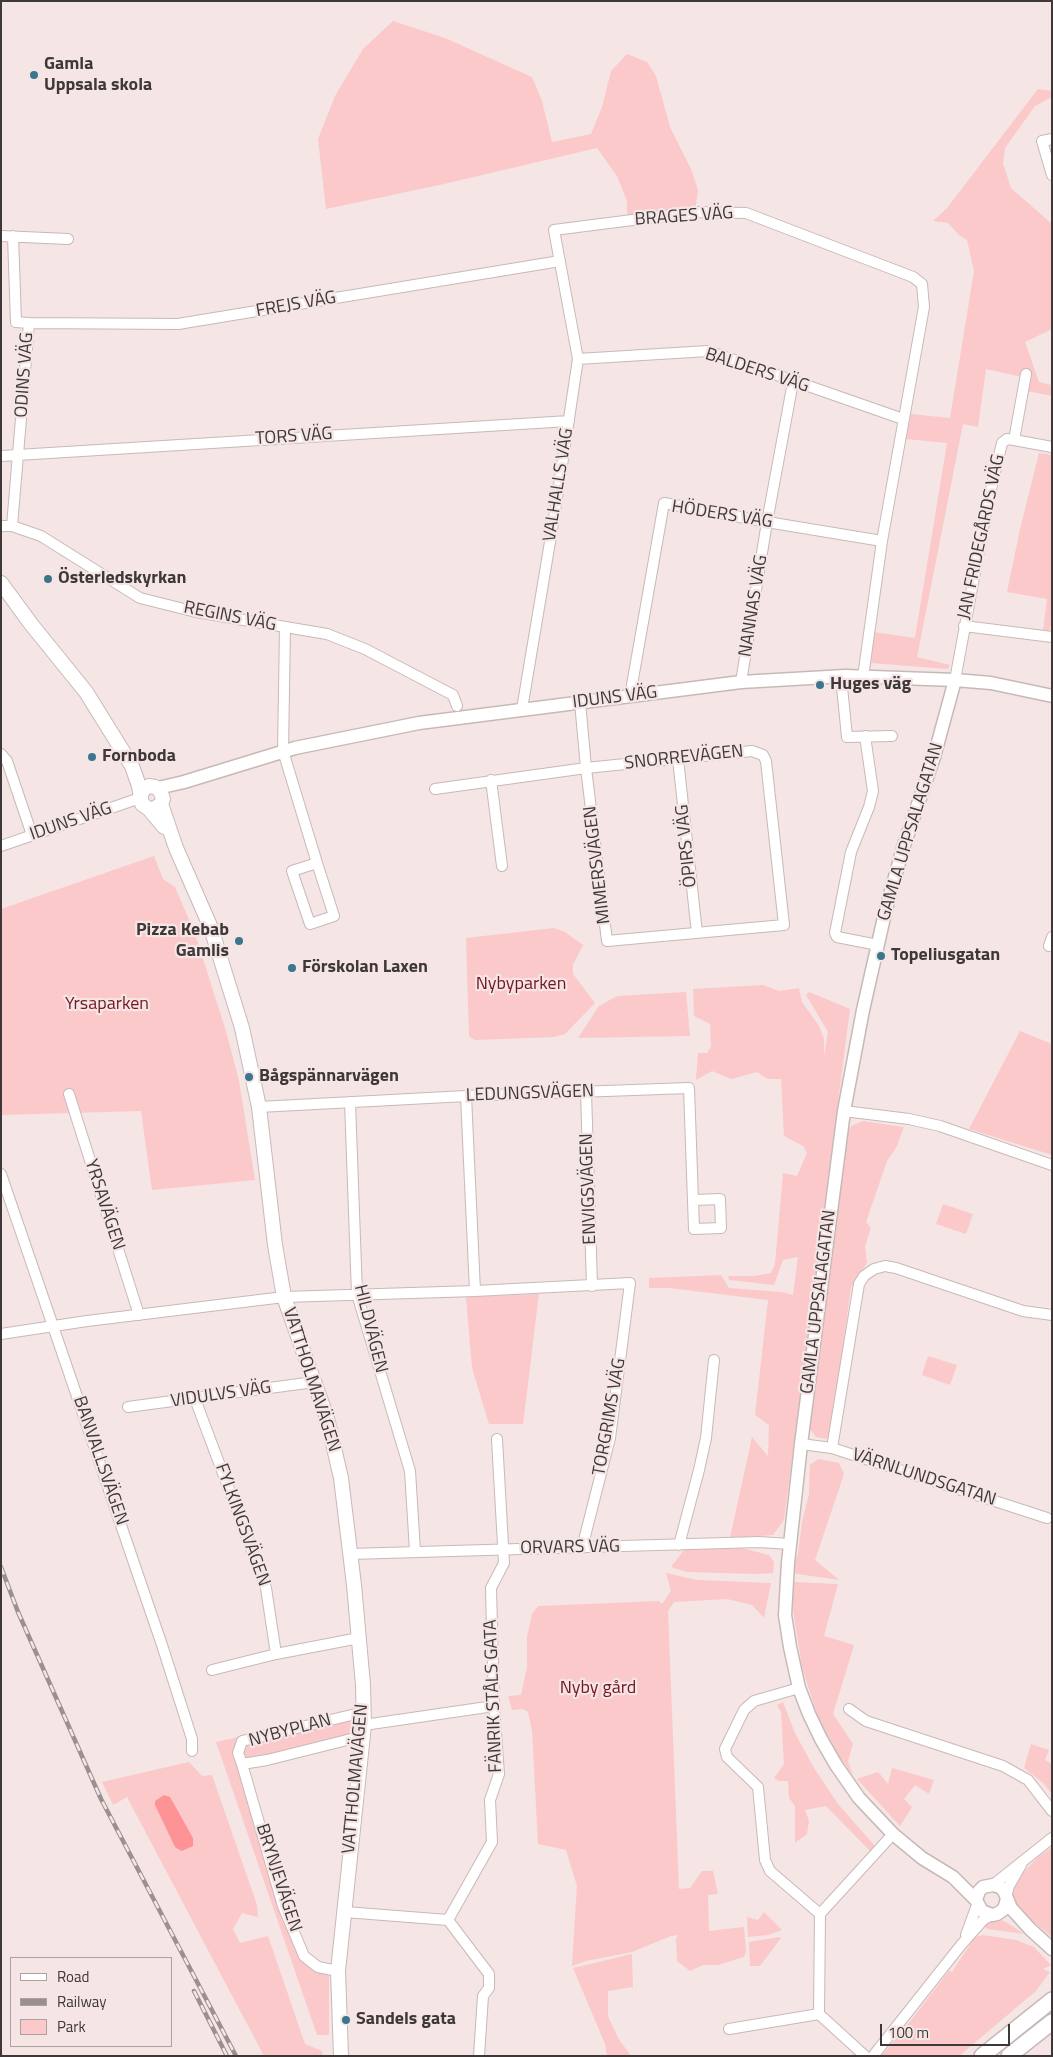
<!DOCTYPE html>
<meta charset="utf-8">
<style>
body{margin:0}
#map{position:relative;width:1053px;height:2057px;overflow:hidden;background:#f5e5e5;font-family:"Titillium Web",sans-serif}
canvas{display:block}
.frame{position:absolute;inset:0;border:2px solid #3e3838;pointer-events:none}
.legend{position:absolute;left:10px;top:1957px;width:162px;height:90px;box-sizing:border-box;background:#f5e5e5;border:1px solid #aca0a0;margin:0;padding:6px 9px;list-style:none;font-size:15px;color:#3e3838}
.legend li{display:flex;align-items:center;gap:10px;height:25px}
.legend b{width:25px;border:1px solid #aca0a0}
.scale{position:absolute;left:880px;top:2024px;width:130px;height:22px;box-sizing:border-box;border:2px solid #3e3838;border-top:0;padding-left:6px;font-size:15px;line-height:18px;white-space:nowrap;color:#3e3838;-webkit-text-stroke:4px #f5e5e5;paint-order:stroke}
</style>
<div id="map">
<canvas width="1053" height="2057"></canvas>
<div class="frame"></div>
<ul class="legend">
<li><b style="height:6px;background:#fff"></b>Road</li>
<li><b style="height:6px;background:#9b9090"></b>Railway</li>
<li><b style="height:14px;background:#fbc9c9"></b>Park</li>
</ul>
<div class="scale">100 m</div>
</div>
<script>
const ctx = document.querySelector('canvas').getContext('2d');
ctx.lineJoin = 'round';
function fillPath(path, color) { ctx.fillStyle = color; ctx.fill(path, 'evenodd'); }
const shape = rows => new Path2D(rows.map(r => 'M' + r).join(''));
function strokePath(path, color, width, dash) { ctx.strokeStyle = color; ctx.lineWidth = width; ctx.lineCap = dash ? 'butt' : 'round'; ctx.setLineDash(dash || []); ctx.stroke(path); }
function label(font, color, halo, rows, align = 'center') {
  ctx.font = font + ' "Titillium Web",sans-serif'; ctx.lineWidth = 4.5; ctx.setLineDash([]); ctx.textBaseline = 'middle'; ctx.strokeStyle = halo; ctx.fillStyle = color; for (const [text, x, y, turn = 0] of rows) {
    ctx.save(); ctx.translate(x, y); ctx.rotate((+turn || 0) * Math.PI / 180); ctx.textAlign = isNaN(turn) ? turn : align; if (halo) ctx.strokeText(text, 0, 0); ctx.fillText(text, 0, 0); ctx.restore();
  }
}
const green = shape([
 [393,21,445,38,532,77,542,101,552,142,591,134,602,107,611,71,627,54,647,62,656,76,670,127,691,169,698,190,695,212,627,221,627,201,617,176,597,148,444,184,326,209,318,139,335,96,363,49],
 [1038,89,1052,91,1052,97,1035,106,1005,148,1003,163,1011,188,1052,224,1052,329,1025,342,1039,382,1052,385,1052,396,1027,391,1031,372,1024,369,1022,377,986,369,978,427,963,424,917,657,950,665,948,669,871,663,874,632,915,638,947,443,906,439,911,414,950,418,974,271,967,240,959,235,948,223,933,221,947,208],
 [1039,453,1052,455,1052,609,1050,630,1043,631,1047,599,1007,592,1020,529],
 [154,856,163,879,175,887,195,934,226,1031,239,1081,255,1180,152,1190,141,1111,1,1115,1,909],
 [554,928,565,932,583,945,573,965,573,974,595,1003,565,1034,554,1037,475,1040,469,1036,466,938],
 [763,985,779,991,799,988,802,1002,819,1026,824,1039,824,1056,828,1032,806,995,809,992,850,1009,784,1520,773,1535,730,1538,752,1437,768,1456,769,1425,755,1415,768,1300,669,1288,649,1288,649,1278,721,1275,729,1288,782,1292,793,1295,798,1257,783,1260,774,1285,729,1280,728,1276,754,1276,771,1273,775,1264,783,1173,797,1176,807,1153,803,1146,784,1136,781,1079,768,1079,757,1072,731,1079,712,1071,696,1080,698,1053,707,1053,711,1046,710,1024,694,1016,693,989],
 [686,992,690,1036,578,1038,599,1006,617,996],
 [1020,1031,1052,1044,1052,1155,969,1129],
 [863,1121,904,1127,896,1148,887,1161,866,1222,871,1228,865,1246,867,1263,851,1287,831,1433,826,1439,816,1437,809,1428,809,1415,848,1132,851,1126],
 [943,1204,973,1214,966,1234,936,1224],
 [539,1294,523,1424,489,1424,472,1368,466,1297],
 [928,1356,957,1365,950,1385,922,1375],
 [818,1459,839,1463,844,1474,815,1560,839,1580,791,1573,798,1554,802,1522,809,1494,810,1465],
 [742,1548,769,1555,774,1562,773,1573,756,1574,687,1572,671,1567,684,1550],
 [666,1573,697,1580,771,1583,764,1618,752,1605,727,1599,674,1602,668,1611,679,1889,690,1888,702,1871,713,1871,718,1894,708,1895,709,1931,744,1927,746,1951,744,1957,718,1965,703,1965,690,1971,677,1961,676,1938,679,1935,671,1936,632,1952,586,1961,572,1966,577,1886,566,1850,538,1844,532,1731,528,1712,523,1709,512,1710,508,1696,521,1695,527,1667,527,1637,532,1614,538,1606,659,1601,662,1604,671,1591],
 [793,1582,838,1584,824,1636,854,1645,833,1714,853,1744,848,1761,853,1775,839,1756,819,1721,802,1667,792,1603],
 [783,1702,795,1733,814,1768,838,1804,875,1846,871,1852,826,1806,805,1810,809,1821,807,1834,795,1843,795,1806,789,1798,788,1781,779,1781,774,1778,784,1764,781,1712,777,1705],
 [364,1712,363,1736,242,1764,304,1956,329,1969,329,2035,317,2035,216,1742,239,1737,242,1741],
 [1031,1744,1049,1750,1045,1760,1052,1764,1052,1794,1043,1783,1024,1768],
 [189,1762,202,1776,212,1775,257,1905,258,1917,242,1913,233,1929,240,1943,268,1936,305,2044,322,2051,323,2056,264,2056,127,1797,113,1805,102,1782],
 [892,1768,934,1780,929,1794,915,1785,904,1799,912,1807,900,1826,857,1779,878,1772,888,1784],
 [1052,1847,1052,1937,1019,1910,1010,1895,1013,1885,1019,1877,1037,1858],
 [764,1912,782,1930,768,1935,748,1937,747,1917,758,1920],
 [998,1919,1006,1922,1024,1934,988,1929,983,1926,990,1920],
 [983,1935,1016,1940,1034,1947,1051,1965,1043,1969,1050,1972,1036,1991,959,2056,881,2056,905,2028,949,1971,952,1972,975,1937],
 [779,1937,781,1938,760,1966,750,1966,749,1942],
 [632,1954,633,1987,608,1991,608,2016,618,2038,631,2056,607,2056,605,2044,573,1968]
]);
const water = shape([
 [164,1795,170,1797,193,1838,193,1846,182,1851,176,1848,174,1845,155,1805,155,1801]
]);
const minor = shape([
 [1052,139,1042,141,1052,175],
 [1,236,68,239],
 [29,323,178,324,560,261],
 [578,359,708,351,903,419],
 [1014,440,1052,447],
 [1,456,569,421],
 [1,526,12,526,41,536,140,598,196,612,327,634,365,649,453,695,457,706],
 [12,526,29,323,16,322,13,236],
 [964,626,1052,637],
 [285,627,283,751,317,863,292,871,310,924,334,916,317,863],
 [841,677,847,737,892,736],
 [955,680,988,502,1002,443,1007,439,1014,440,1026,374],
 [741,682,767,522,793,382],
 [630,696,664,503,767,522,882,541],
 [522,709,554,518,578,359,554,230,695,212,746,213,913,277,922,284,924,307,882,541,863,677],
 [865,736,873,791,869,807,851,852,835,933,837,937,878,945],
 [1,754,7,761,32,835],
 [678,759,697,933],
 [491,780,502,866],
 [435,789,586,768,752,751,763,755,766,761,784,925,607,941,586,768,580,702],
 [1,846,140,798],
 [1049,946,1052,937],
 [586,1092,592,1286],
 [69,1094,139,1315],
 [466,1096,475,1291],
 [350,1102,357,1294,410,1471,415,1551],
 [259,1107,466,1096,689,1088,694,1229,721,1228,720,1199,693,1200],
 [844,1111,909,1119,940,1126,1052,1165],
 [1,1174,162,1645,192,1739,192,1751],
 [1,1334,87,1321,284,1297,475,1291,630,1283,610,1438,582,1548],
 [195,1399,266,1588,276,1654],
 [128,1407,314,1382],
 [801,1444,832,1448,1047,1518],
 [832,1448,859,1284,864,1276,874,1269,885,1266,896,1268,1023,1311,1052,1315],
 [679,1545,699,1470,706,1438,714,1360],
 [350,1554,759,1542,790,1544],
 [212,1670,276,1654,359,1638],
 [799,1688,754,1701,744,1710,725,1749,727,1757,758,1787,765,1860,770,1871,820,1914],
 [849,1709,866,1721,1003,1766,1028,1780,1052,1811],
 [364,1725,494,1706],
 [363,1736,267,1760,242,1764,238,1753,242,1741,364,1712],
 [242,1764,283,1906,304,1956,318,1967,338,1971],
 [993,1885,1052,1838],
 [1006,1896,1009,1886,1021,1865],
 [345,1912,448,1920],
 [966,1935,977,1905],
 [729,2029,819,2014],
 [479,2056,483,1996,489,1988,489,1974,448,1920,492,1842,490,1800,499,1774,494,1706,491,1588,504,1563,497,1439],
 [865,2056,819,2014,820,1914,893,1834],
 [873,2056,961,1945,984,1919,992,1915]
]);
const tertiary = shape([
 [955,680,934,757,903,848,885,913,863,1010,844,1111,801,1444,788,1563,785,1615,790,1647,799,1688,809,1714,821,1739,836,1765,859,1798,893,1834,922,1858,953,1877,976,1900],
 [158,788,184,782,295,748,419,723,741,682,845,676,955,680,991,683,1052,696],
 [1007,1899,1004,1909,997,1914,992,1915,982,1911,976,1900,979,1891,983,1887,993,1885,1000,1887,1004,1891,1011,1908,1030,1929,1052,1949]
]);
const secondary = shape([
 [1,583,31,624,86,692,132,766,139,786,142,804,149,809,164,827],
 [141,795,143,790,149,786,155,787,160,790,163,799,161,804,155,808],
 [161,804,176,848,211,928,242,1028,259,1107,275,1245,284,1297,327,1418,341,1478,354,1585,363,1685,364,1725,338,1971,341,2056]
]);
const primary = shape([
 [982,2056,1052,2000],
 [1009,2056,1052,2022]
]);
const rail = shape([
 [1,1567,18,1612,101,1799,236,2056],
 [194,1991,227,2056]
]);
const markers = [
 [34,75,5,"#3b758e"],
 [48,579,5,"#3b758e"],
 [820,685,5,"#3b758e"],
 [92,757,5,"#3b758e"],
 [239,941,5,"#3b758e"],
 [881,956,5,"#3b758e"],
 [292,968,5,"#3b758e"],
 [249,1077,5,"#3b758e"],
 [346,2020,5,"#3b758e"]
];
const poiNames = [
 ["Gamla",44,65],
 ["Uppsala skola",44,86],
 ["Österledskyrkan",58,579],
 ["Huges väg",830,685],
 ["Fornboda",102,757],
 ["Pizza Kebab",229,931,"right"],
 ["Gamlis",229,952,"right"],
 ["Topeliusgatan",891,956],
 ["Förskolan Laxen",302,968],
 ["Bågspännarvägen",259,1077],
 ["Sandels gata",356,2020]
];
const streetNames = [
 ["BRAGES VÄG",684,217,-4],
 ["FREJS VÄG",296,305,-10],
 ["BALDERS VÄG",757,371,18],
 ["ODINS VÄG",25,375,-86],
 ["TORS VÄG",294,437,-4],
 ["VALHALLS VÄG",559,485,-81],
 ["HÖDERS VÄG",722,515,9],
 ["JAN FRIDEGÅRDS VÄG",982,537,-78],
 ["NANNAS VÄG",754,606,-81],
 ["REGINS VÄG",230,617,11],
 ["IDUNS VÄG",615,698,-7],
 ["SNORREVÄGEN",684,758,-6],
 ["IDUNS VÄG",71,822,-19],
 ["GAMLA UPPSALAGATAN",911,832,-73],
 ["ÖPIRS VÄG",687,846,-96],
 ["MIMERSVÄGEN",598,865,-97],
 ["LEDUNGSVÄGEN",530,1094,-2],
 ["ENVIGSVÄGEN",589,1189,-92],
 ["YRSAVÄGEN",104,1205,72],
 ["GAMLA UPPSALAGATAN",819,1302,-83],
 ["HILDVÄGEN",370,1329,76],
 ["VATTHOLMAVÄGEN",311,1380,72],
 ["VIDULVS VÄG",221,1395,-8],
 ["TORGRIMS VÄG",610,1417,-80],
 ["BANVALLSVÄGEN",100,1461,71],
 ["VÄRNLUNDSGATAN",924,1478,18],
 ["FYLKINGSVÄGEN",242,1525,70],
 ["ORVARS VÄG",570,1548,-1],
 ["FÄNRIK STÅLS GATA",494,1696,-92],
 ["NYBYPLAN",290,1731,-15],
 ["VATTHOLMAVÄGEN",356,1779,-85],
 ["BRYNJEVÄGEN",278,1878,72]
];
const parkNames = [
 ["Nybyparken",521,985],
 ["Yrsaparken",107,1005],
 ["Nyby gård",598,1689]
];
fillPath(green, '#fbc9c9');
fillPath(water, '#fe9396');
strokePath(minor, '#c8b9b9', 12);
strokePath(tertiary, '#c8b9b9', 15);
strokePath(secondary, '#c8b9b9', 16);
strokePath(primary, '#c8b9b9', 18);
strokePath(minor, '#fff', 10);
strokePath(tertiary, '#fff', 12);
strokePath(secondary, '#fff', 14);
strokePath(primary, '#fff', 15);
strokePath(rail, '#9b9090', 4.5);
strokePath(rail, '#f5e5e5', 2.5, [8]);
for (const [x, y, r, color] of markers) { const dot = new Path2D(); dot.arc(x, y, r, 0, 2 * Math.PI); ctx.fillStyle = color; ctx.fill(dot); strokePath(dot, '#f5e5e5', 2); }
label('bold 18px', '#3e3838', '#f5e5e5', poiNames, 'left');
label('18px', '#3e3838', '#f5e5e5', streetNames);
label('18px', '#731523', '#f5e5e5', parkNames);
</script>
